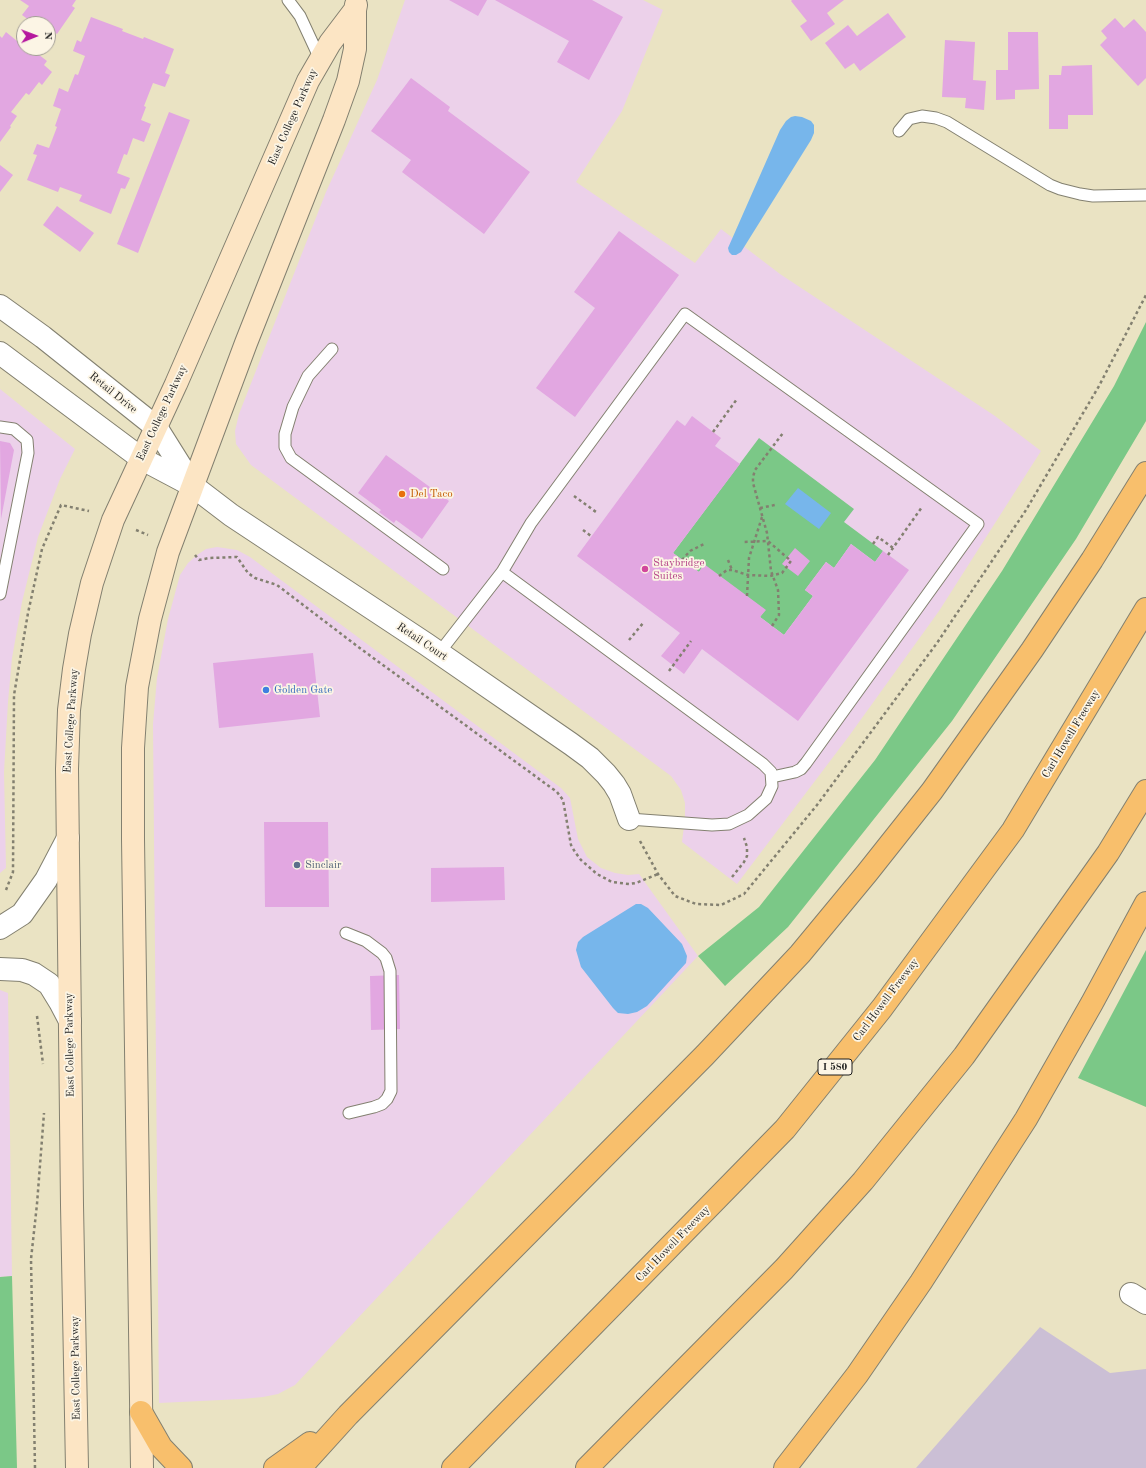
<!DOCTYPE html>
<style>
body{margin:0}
#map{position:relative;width:1146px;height:1468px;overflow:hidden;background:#eae3c3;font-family:"Old Standard TT",serif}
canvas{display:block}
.north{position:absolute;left:16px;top:16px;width:40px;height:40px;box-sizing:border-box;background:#fcf5e5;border:1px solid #a29e95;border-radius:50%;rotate:89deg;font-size:11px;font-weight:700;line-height:16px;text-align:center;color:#1c1c1c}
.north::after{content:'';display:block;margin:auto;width:14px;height:18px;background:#b5179e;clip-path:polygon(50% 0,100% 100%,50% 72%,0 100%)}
</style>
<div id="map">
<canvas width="1146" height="1468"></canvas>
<div class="north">N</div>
</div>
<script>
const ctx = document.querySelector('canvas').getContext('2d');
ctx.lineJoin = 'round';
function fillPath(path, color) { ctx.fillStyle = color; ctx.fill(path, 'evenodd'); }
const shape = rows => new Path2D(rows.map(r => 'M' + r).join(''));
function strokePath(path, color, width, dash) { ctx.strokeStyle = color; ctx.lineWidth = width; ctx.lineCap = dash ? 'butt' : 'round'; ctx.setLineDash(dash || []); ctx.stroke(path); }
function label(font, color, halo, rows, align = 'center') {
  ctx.font = font + ' "Old Standard TT",serif'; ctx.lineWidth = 3.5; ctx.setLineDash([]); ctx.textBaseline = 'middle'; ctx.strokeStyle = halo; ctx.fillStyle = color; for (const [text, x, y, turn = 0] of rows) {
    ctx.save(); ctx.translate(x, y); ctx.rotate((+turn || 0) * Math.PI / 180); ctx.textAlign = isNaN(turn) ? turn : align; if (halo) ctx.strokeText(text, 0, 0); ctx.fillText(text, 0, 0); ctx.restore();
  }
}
const built = shape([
 [405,0,643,0,663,10,622,111,576,182,695,263,721,229,780,274,995,416,1041,451,939,611,849,736,737,884,682,842,685,818,685,803,681,790,671,776,251,465,236,444,235,431,239,414,326,192,377,80],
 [0,389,75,449,60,479,38,537,22,602,12,658,8,702,4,772,6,868,0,873],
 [217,547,237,550,250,557,561,788,570,798,578,839,587,857,601,868,615,873,628,875,639,874,698,956,295,1385,278,1394,263,1397,242,1399,159,1403,153,724,157,678,168,619,180,575,188,563,197,555,206,549],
 [0,990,8,993,12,1276,0,1277]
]);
const industrial = shape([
 [1040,1327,1110,1373,1146,1369,1146,1468,916,1468]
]);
const green = shape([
 [1146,322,1146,421,1076,539,952,721,788,927,725,986,698,956,759,907,875,760,1002,571,1114,386],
 [759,438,854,509,844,522,883,551,875,562,851,544,834,568,826,562,805,590,813,596,784,635,760,617,765,610,704,565,699,572,673,553],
 [1146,950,1146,1107,1078,1078],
 [12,1276,17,1468,0,1468,0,1277]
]);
const water = shape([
 [795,116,802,117,811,121,814,125,814,133,811,140,741,252,736,255,732,255,729,252,728,248,780,130,786,121,791,117],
 [798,488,831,513,819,529,785,504],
 [636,904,641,904,648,908,682,944,687,956,686,963,647,1006,637,1012,628,1014,618,1013,613,1008,581,967,576,950,578,942,583,937]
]);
const building = shape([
 [20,0,76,0,72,6,75,8,57,34,48,28,48,24,42,24,35,19,33,23,22,15,29,6],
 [449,0,487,0,478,16],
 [495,0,592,0,623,17,589,80,557,62,569,41],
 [792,0,844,0,827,13,835,24,811,41,800,26,807,21,791,1],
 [888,13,906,37,860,71,854,63,845,69,825,43,848,25,857,36],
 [91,17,123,29,122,31,143,39,144,37,174,49,165,73,170,75,165,87,153,83,144,106,146,107,141,120,151,124,144,142,133,138,127,155,124,154,117,173,130,178,125,189,121,188,111,214,79,201,82,195,60,187,58,192,27,180,37,155,33,154,37,144,49,148,57,127,55,126,61,109,53,106,59,88,68,92,75,74,78,75,85,56,73,51,77,40,81,42],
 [1115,18,1124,28,1134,19,1146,32,1146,78,1138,86,1100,45,1107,38,1101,31],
 [6,32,17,41,19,39,24,43,24,48,30,48,47,61,44,65,52,72,42,85,39,82,29,95,26,93,11,112,17,116,10,126,11,127,0,142,0,36,2,38],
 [1008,32,1038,32,1039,89,1015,90,1015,99,996,100,996,70,1008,70],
 [945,40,975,42,973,80,986,81,984,110,965,108,966,98,942,97],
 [1092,65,1093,115,1068,115,1068,129,1049,129,1049,75,1061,75,1062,66],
 [411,78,450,107,448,111,530,172,484,234,402,172,411,160,371,131],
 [169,112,190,120,138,253,117,244],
 [0,165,13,175,0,192],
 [57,206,94,233,80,252,43,225],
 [619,231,679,275,575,417,536,388,595,308,574,292],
 [692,416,721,438,715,446,740,464,673,553,699,572,704,564,766,610,760,617,784,635,813,596,805,590,826,562,834,568,851,544,875,562,883,551,909,570,798,721,702,649,684,674,661,656,680,633,577,556,677,420,685,426],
 [0,441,10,443,14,450,1,519],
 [386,455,449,501,422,539,396,520,394,523,379,512,381,510,358,493],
 [795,548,810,561,798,576,782,564],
 [313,653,320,717,219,728,213,663],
 [264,822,328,822,329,907,265,907],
 [504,867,505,900,431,902,431,868],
 [399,975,400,1029,371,1030,370,976]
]);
const path = shape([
 [713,432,737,399],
 [574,496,596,512],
 [760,508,775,505],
 [136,530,148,535],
 [583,530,591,536],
 [873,544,878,537,893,548],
 [195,555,199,560,209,558,237,557,248,573,255,578,277,585,361,649,557,792,563,800,571,845,575,852,581,860,597,874,612,882,629,884,636,883,658,874],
 [888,555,922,507],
 [682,560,690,551,706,543],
 [728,560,732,570],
 [719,576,727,570,732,570,748,575,770,576,782,573,791,561,768,541,744,542],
 [747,596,749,558,762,517],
 [772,626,779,615,778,590,771,571,767,533,753,483,753,477,755,470,783,433],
 [629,640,644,622],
 [669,671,691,641],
 [640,841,658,874,675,896,696,904,721,905,744,894,817,805,937,643,1026,510,1099,386,1146,295],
 [732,877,744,862,747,856,747,847,744,838],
 [6,890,13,872,14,695,28,613,42,549,61,505,89,511],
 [37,1016,43,1064],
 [35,1468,31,1259,37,1204,44,1113]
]);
const service = shape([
 [288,0,300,16,320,59],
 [899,131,909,119,922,116,936,118,947,122,1050,185,1060,189,1080,194,1093,196,1146,195],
 [332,349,308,376,293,407,285,434,285,447,291,458,443,569],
 [0,427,14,429,27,440,28,453,0,594],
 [502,572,763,764,771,772,772,786,766,799,748,815,729,824,712,825,629,819],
 [439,653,502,572,531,523,685,314,978,524,806,763,801,769,795,772,772,777],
 [346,933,366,941,382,953,386,958,390,971,391,1091,387,1099,382,1104,374,1107,349,1113]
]);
const minor = shape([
 [193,486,231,515,426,644,571,744,590,758,606,774,614,784,620,794,629,819],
 [0,928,22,914,46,880,68,838],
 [0,969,22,970,34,974,49,984,60,1002,70,1021],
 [1131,1294,1146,1303]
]);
const tertiary = shape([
 [0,306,43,337,156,427,193,486],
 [0,353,142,459,193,486]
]);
const secondary = shape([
 [77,1468,72,1205,67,769,69,710,74,669,80,634,92,583,113,520,176,384,308,81,330,43,355,10],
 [142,1468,133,839,133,748,137,687,150,619,168,552,246,343,334,120,348,81,355,49,355,10,356,5]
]);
const motorway = shape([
 [141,1412,161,1447,181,1468],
 [275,1468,310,1443],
 [300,1468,348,1415,705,1055,800,954,867,873,932,791,1032,650,1092,560,1146,473],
 [453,1468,785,1129,882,1008,1013,830,1146,609],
 [587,1468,784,1269,863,1181,964,1056,1108,853,1146,791],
 [785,1468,857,1375,921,1282,1026,1119,1092,1003,1146,903]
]);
const markers = [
 [402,494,4,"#e8710a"],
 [645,569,4,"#d1479c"],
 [266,690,4,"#3f7fe0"],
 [297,865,4,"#5c6f8a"]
];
const shields = [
 [835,1067,34]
];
const shieldNames = [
 ["I 580",835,1067]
];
const streetNames = [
 ["East College Parkway",293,117,-66],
 ["Retail Drive",113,393,39],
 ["East College Parkway",162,413,-65],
 ["Retail Court",422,642,34],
 ["East College Parkway",71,721,-86],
 ["Carl Howell Freeway",1071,734,-59],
 ["Carl Howell Freeway",886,1000,-53],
 ["East College Parkway",70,1045,-91],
 ["Carl Howell Freeway",673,1244,-46],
 ["East College Parkway",76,1368,-91]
];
const foodNames = [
 ["Del Taco",410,494]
];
const hotelNames = [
 ["Staybridge",653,563],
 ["Suites",653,576]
];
const shopNames = [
 ["Golden Gate",274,690]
];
const serviceNames = [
 ["Sinclair",305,865]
];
fillPath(built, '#ecd1ea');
fillPath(industrial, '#cbbfd5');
fillPath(green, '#7bc887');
fillPath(water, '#77b6eb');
fillPath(building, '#e2a7e1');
strokePath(service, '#838070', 13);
strokePath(minor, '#838070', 24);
strokePath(tertiary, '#838070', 24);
strokePath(secondary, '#838070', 24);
strokePath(motorway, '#838070', 24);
strokePath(path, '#838070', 2.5, [3, 3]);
strokePath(service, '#fff', 11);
strokePath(minor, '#fff', 22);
strokePath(tertiary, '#fff', 22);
strokePath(secondary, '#fce5c4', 22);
strokePath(motorway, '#f8bf6c', 22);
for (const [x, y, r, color] of markers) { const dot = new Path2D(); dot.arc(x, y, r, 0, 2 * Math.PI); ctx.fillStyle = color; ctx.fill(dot); strokePath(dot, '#fcf5e5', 1.5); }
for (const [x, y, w] of shields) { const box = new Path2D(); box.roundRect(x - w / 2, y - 8, w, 16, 3); ctx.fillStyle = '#fcf5e5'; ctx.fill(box); strokePath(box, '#1c1c1c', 1); }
label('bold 10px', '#1c1c1c', null, shieldNames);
label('11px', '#1c1c1c', '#fcf5e5', streetNames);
label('11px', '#c56008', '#fcf5e5', foodNames, 'left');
label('11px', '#b23c85', '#fcf5e5', hotelNames, 'left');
label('11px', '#366cbe', '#fcf5e5', shopNames, 'left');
label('11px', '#4e5e75', '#fcf5e5', serviceNames, 'left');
</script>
